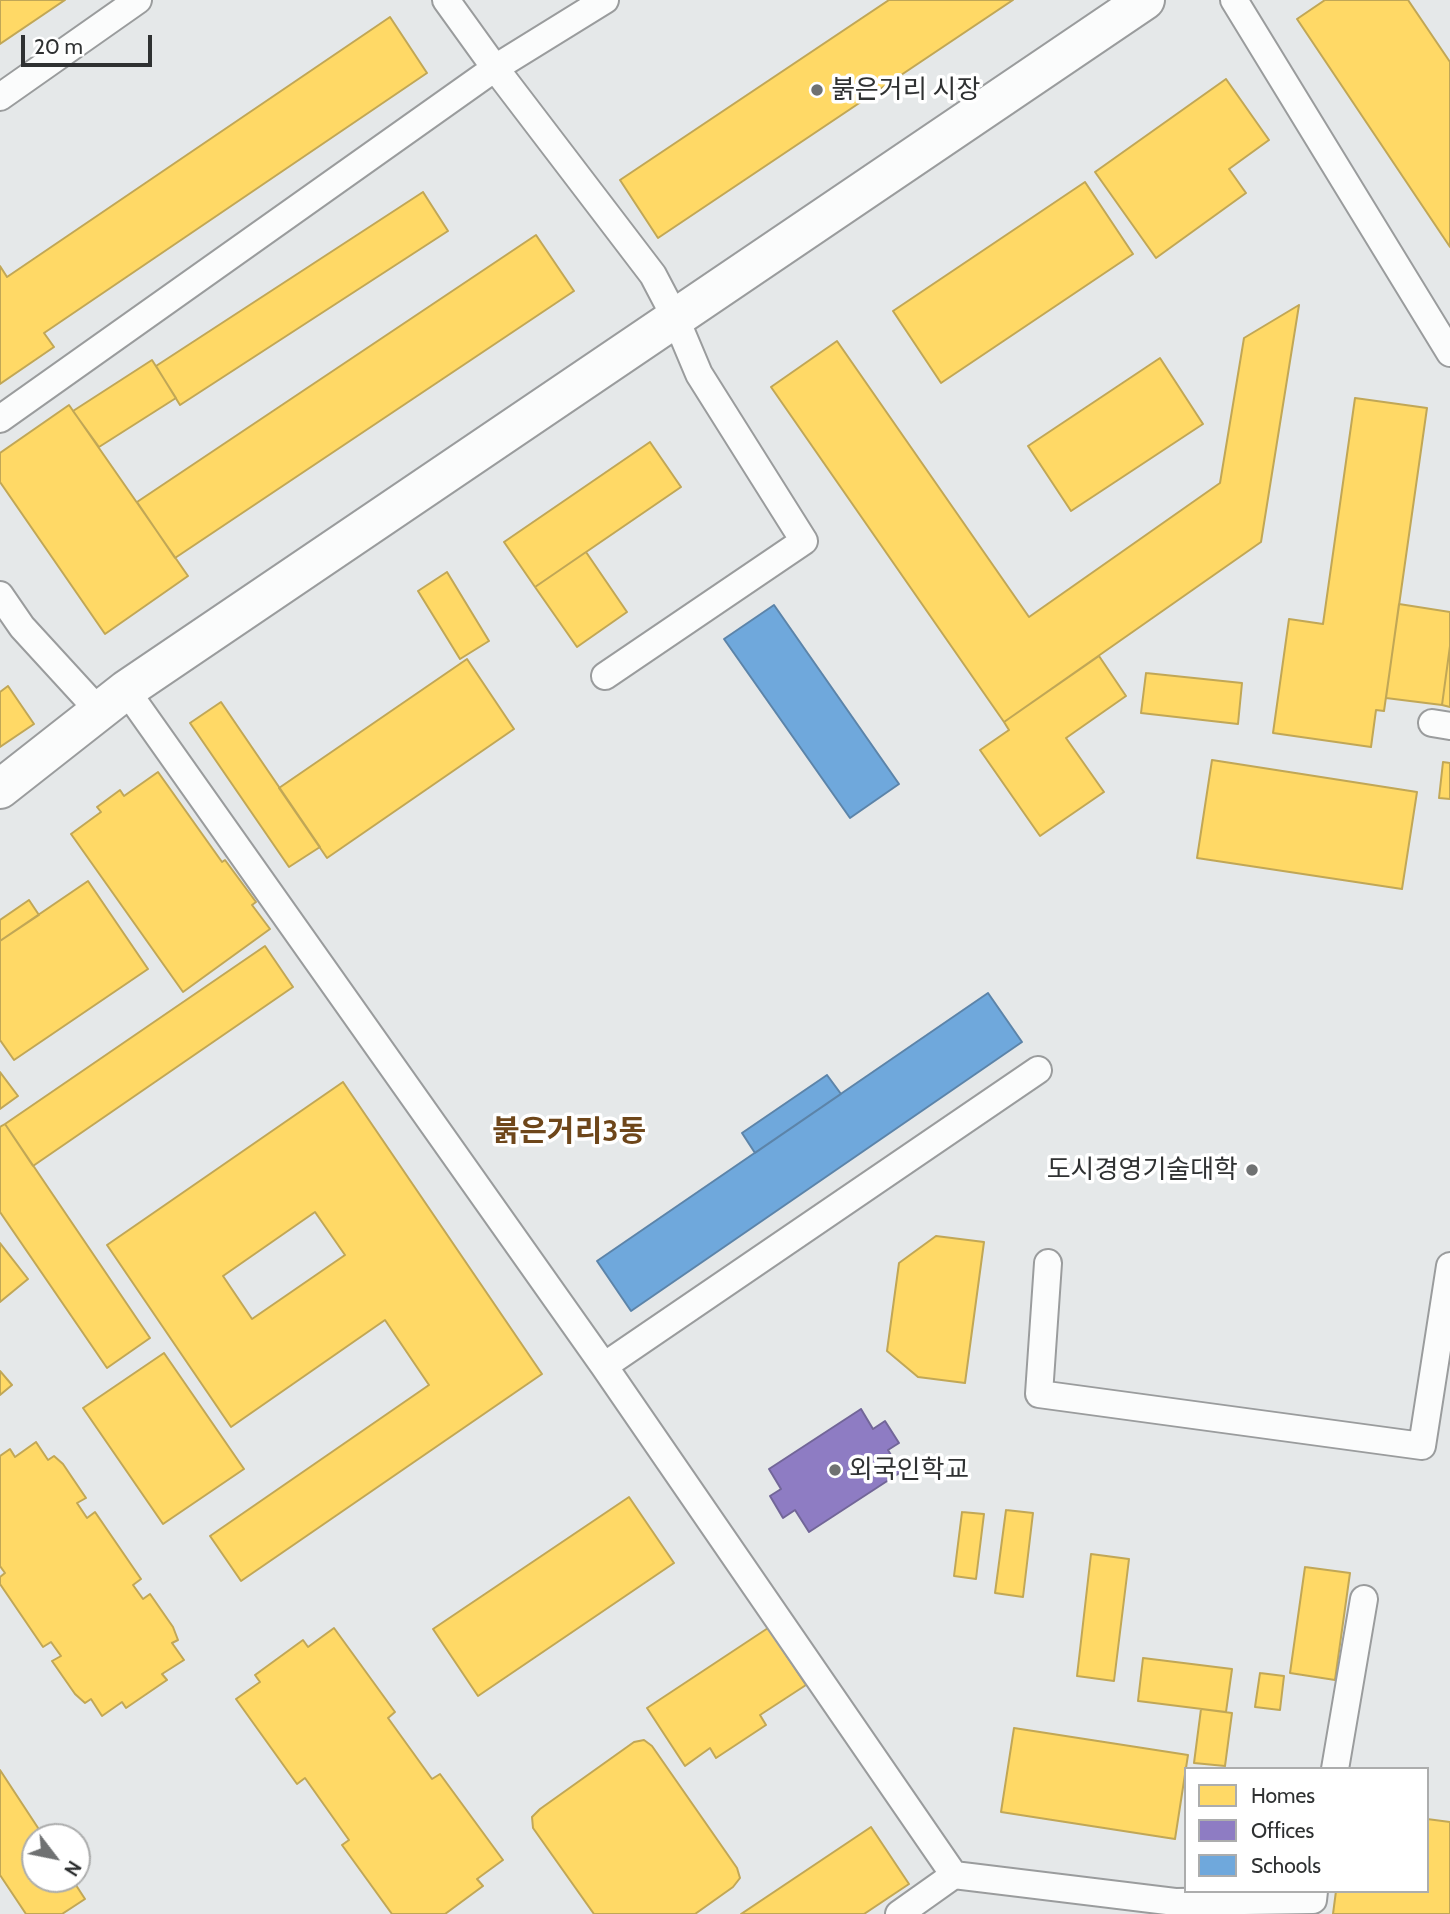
<!DOCTYPE html>
<meta charset="utf-8">
<style>
body{margin:0}
#map{position:relative;width:1450px;height:1914px;overflow:hidden;background:#e5e8e9;font-family:Cabin,sans-serif}
canvas{display:block}
.legend{position:absolute;left:1184px;top:1767px;width:245px;height:126px;box-sizing:border-box;background:#fff;border:2px solid #acadad;margin:0;padding:9px 12px;list-style:none;font-size:21px;color:#2f3132}
.legend li{display:flex;align-items:center;gap:14px;height:35px}
.legend b{width:35px;border:2px solid #acadad}
.north{position:absolute;left:21px;top:1823px;width:70px;height:70px;box-sizing:border-box;background:#fff;border:2px solid #acadad;border-radius:50%;rotate:122deg;font-size:19px;font-weight:700;line-height:28px;text-align:center;color:#2f3132}
.north::after{content:'';display:block;margin:auto;width:24px;height:32px;background:#6f7172;clip-path:polygon(50% 0,100% 100%,50% 72%,0 100%)}
.scale{position:absolute;left:21px;top:35px;width:131px;height:32px;box-sizing:border-box;border:4px solid #2f3132;border-top:0;padding-left:9px;font-size:21px;line-height:24px;white-space:nowrap;color:#2f3132;-webkit-text-stroke:5px #fff;paint-order:stroke}
</style>
<div id="map">
<canvas width="1450" height="1914"></canvas>
<ul class="legend">
<li><b style="height:19px;background:#ffd966"></b>Homes</li>
<li><b style="height:19px;background:#8e7cc3"></b>Offices</li>
<li><b style="height:19px;background:#6fa8dc"></b>Schools</li>
</ul>
<div class="north">N</div>
<div class="scale">20 m</div>
</div>
<script>
const ctx = document.querySelector('canvas').getContext('2d');
ctx.lineJoin = 'round';
function fillPath(path, color) { ctx.fillStyle = color; ctx.fill(path, 'evenodd'); }
const shape = rows => new Path2D(rows.map(r => 'M' + r).join(''));
function strokePath(path, color, width, dash) { ctx.strokeStyle = color; ctx.lineWidth = width; ctx.lineCap = dash ? 'butt' : 'round'; ctx.setLineDash(dash || []); ctx.stroke(path); }
function label(font, color, halo, rows, align = 'center') {
  ctx.font = font + ' Cabin,"Noto Sans KR",sans-serif'; ctx.lineWidth = 7; ctx.setLineDash([]); ctx.textBaseline = 'middle'; ctx.strokeStyle = halo; ctx.fillStyle = color; for (const [text, x, y, turn = 0] of rows) {
    ctx.save(); ctx.translate(x, y); ctx.rotate((+turn || 0) * Math.PI / 180); ctx.textAlign = isNaN(turn) ? turn : align; if (halo) ctx.strokeText(text, 0, 0); ctx.fillText(text, 0, 0); ctx.restore();
  }
}
const homes = shape([
 [0,0,65,0,0,44,0,0],
 [889,0,1013,0,658,238,620,180,889,0],
 [1325,0,1408,0,1450,62,1450,247,1297,19,1325,0],
 [390,17,427,73,44,333,54,347,0,384,0,266,7,277,390,17],
 [1226,79,1269,140,1229,169,1246,193,1156,258,1095,172,1226,79],
 [1085,182,1133,254,941,383,893,311,1085,182],
 [423,192,448,231,180,405,156,366,423,192],
 [536,235,574,291,175,558,137,502,536,235],
 [1299,305,1261,542,1004,722,771,387,837,341,1029,617,1220,483,1244,338,1299,305],
 [1160,358,1203,424,1071,511,1028,446,1160,358],
 [152,360,176,398,99,447,73,411,152,360],
 [1355,398,1427,408,1384,711,1376,710,1371,747,1273,733,1289,619,1323,624,1355,398],
 [69,405,188,576,105,634,0,482,0,453,69,405],
 [650,442,681,487,535,587,504,542,650,442],
 [586,552,627,612,577,647,535,587,586,552],
 [447,572,489,641,460,659,418,591,447,572],
 [1399,604,1450,612,1450,646,1442,705,1386,698,1399,604],
 [1450,646,1450,707,1442,705,1450,646],
 [1099,656,1126,696,1066,738,1104,792,1040,836,980,750,1009,730,1004,722,1099,656],
 [467,659,514,729,327,858,279,788,467,659],
 [1146,673,1242,683,1238,724,1141,713,1146,673],
 [8,686,34,724,0,747,0,692,8,686],
 [221,702,320,847,289,867,190,723,221,702],
 [1212,760,1417,792,1402,889,1197,858,1212,760],
 [1443,762,1450,763,1450,799,1439,798,1443,762],
 [158,772,222,862,225,860,256,902,252,905,270,929,183,992,71,834,101,812,97,807,120,790,124,796,158,772],
 [88,881,148,969,14,1060,0,1040,0,941,88,881],
 [29,900,39,915,0,941,0,920,29,900],
 [265,946,293,987,33,1166,5,1124,265,946],
 [0,1072,18,1096,0,1109,0,1072],
 [343,1082,542,1374,241,1581,210,1536,429,1385,385,1320,231,1427,107,1245,343,1082],
 [315,1212,345,1255,252,1319,223,1276,315,1212],
 [5,1124,150,1338,107,1368,0,1212,0,1127,5,1124],
 [936,1236,984,1242,965,1383,918,1377,887,1351,899,1263,936,1236],
 [0,1243,28,1279,0,1302,0,1243],
 [164,1353,244,1469,163,1524,83,1408,164,1353],
 [0,1371,12,1385,0,1395,0,1371],
 [36,1442,48,1460,54,1456,63,1464,86,1498,77,1503,87,1518,95,1512,141,1579,133,1585,143,1599,150,1594,173,1627,178,1640,172,1643,184,1660,162,1674,167,1680,126,1708,122,1702,102,1716,91,1699,85,1703,75,1694,52,1661,61,1656,51,1642,43,1647,0,1584,0,1577,5,1573,0,1566,0,1456,10,1449,15,1457,36,1442],
 [629,1497,674,1563,478,1696,433,1629,629,1497],
 [1006,1510,1033,1513,1023,1597,995,1593,1006,1510],
 [962,1512,984,1514,976,1579,954,1576,962,1512],
 [1091,1554,1129,1559,1114,1681,1077,1676,1091,1554],
 [1305,1567,1350,1573,1335,1680,1290,1673,1305,1567],
 [334,1628,395,1712,388,1718,432,1779,440,1774,503,1860,477,1879,483,1886,445,1914,392,1914,342,1845,349,1840,305,1778,297,1784,236,1699,260,1682,255,1675,303,1640,308,1647,334,1628],
 [768,1628,806,1685,760,1715,766,1725,716,1758,710,1748,685,1766,647,1708,768,1628],
 [1143,1658,1232,1669,1226,1712,1138,1701,1143,1658],
 [1260,1673,1284,1676,1280,1710,1255,1707,1260,1673],
 [1201,1709,1232,1713,1225,1766,1194,1763,1201,1709],
 [1014,1728,1188,1755,1175,1839,1001,1812,1014,1728],
 [644,1740,652,1746,737,1868,740,1878,733,1887,695,1914,594,1914,533,1828,532,1817,540,1809,634,1742,644,1740],
 [0,1770,44,1837,35,1837,35,1879,72,1879,85,1899,62,1914,26,1914,0,1875,0,1770],
 [1427,1819,1450,1822,1450,1914,1333,1914,1336,1891,1427,1891,1427,1819],
 [871,1827,909,1884,864,1914,741,1914,871,1827]
]);
const offices = shape([
 [861,1409,873,1429,885,1421,899,1443,888,1450,901,1472,809,1532,795,1510,783,1518,770,1496,781,1489,769,1469,861,1409]
]);
const schools = shape([
 [774,605,899,784,850,818,724,639,774,605],
 [988,993,1022,1042,631,1311,597,1261,988,993],
 [827,1075,841,1094,755,1153,742,1133,827,1075]
]);
const lane = shape([
 [446,0,495,68,653,275,675,317,699,374,804,541,605,676],
 [1234,0,1450,353],
 [0,97,138,0],
 [0,419,495,68,605,0],
 [0,595,22,627,99,711],
 [126,690,604,1366,954,1875,1175,1902,1313,1900,1314,1891],
 [1432,723,1450,726],
 [1048,1263,1039,1394,1422,1446,1450,1266],
 [604,1366,1038,1070],
 [1335,1769,1364,1599],
 [899,1914,954,1875]
]);
const street = shape([
 [0,789,126,690,1145,0]
]);
const markers = [
 [817,90,7,"#6f7172"],
 [1252,1170,7,"#6f7172"],
 [835,1470,7,"#6f7172"]
];
const poiNames = [
 ["붉은거리 시장",831,90],
 ["도시경영기술대학",1238,1170,"right"],
 ["외국인학교",849,1470]
];
const quarterNames = [
 ["붉은거리3동",569,1132]
];
fillPath(homes, '#ffd966');
strokePath(homes, '#c1a756', 2);
fillPath(offices, '#8e7cc3');
strokePath(offices, '#726698', 2);
fillPath(schools, '#6fa8dc');
strokePath(schools, '#5c84a9', 2);
strokePath(lane, '#9a9c9d', 30);
strokePath(street, '#9a9c9d', 42);
strokePath(lane, '#fbfcfc', 26);
strokePath(street, '#fbfcfc', 38);
for (const [x, y, r, color] of markers) { const dot = new Path2D(); dot.arc(x, y, r, 0, 2 * Math.PI); ctx.fillStyle = color; ctx.fill(dot); strokePath(dot, '#fff', 2.5); }
label('26px', '#2f3132', '#fff', poiNames, 'left');
label('bold 30px', '#6e461a', '#fff', quarterNames);
</script>
